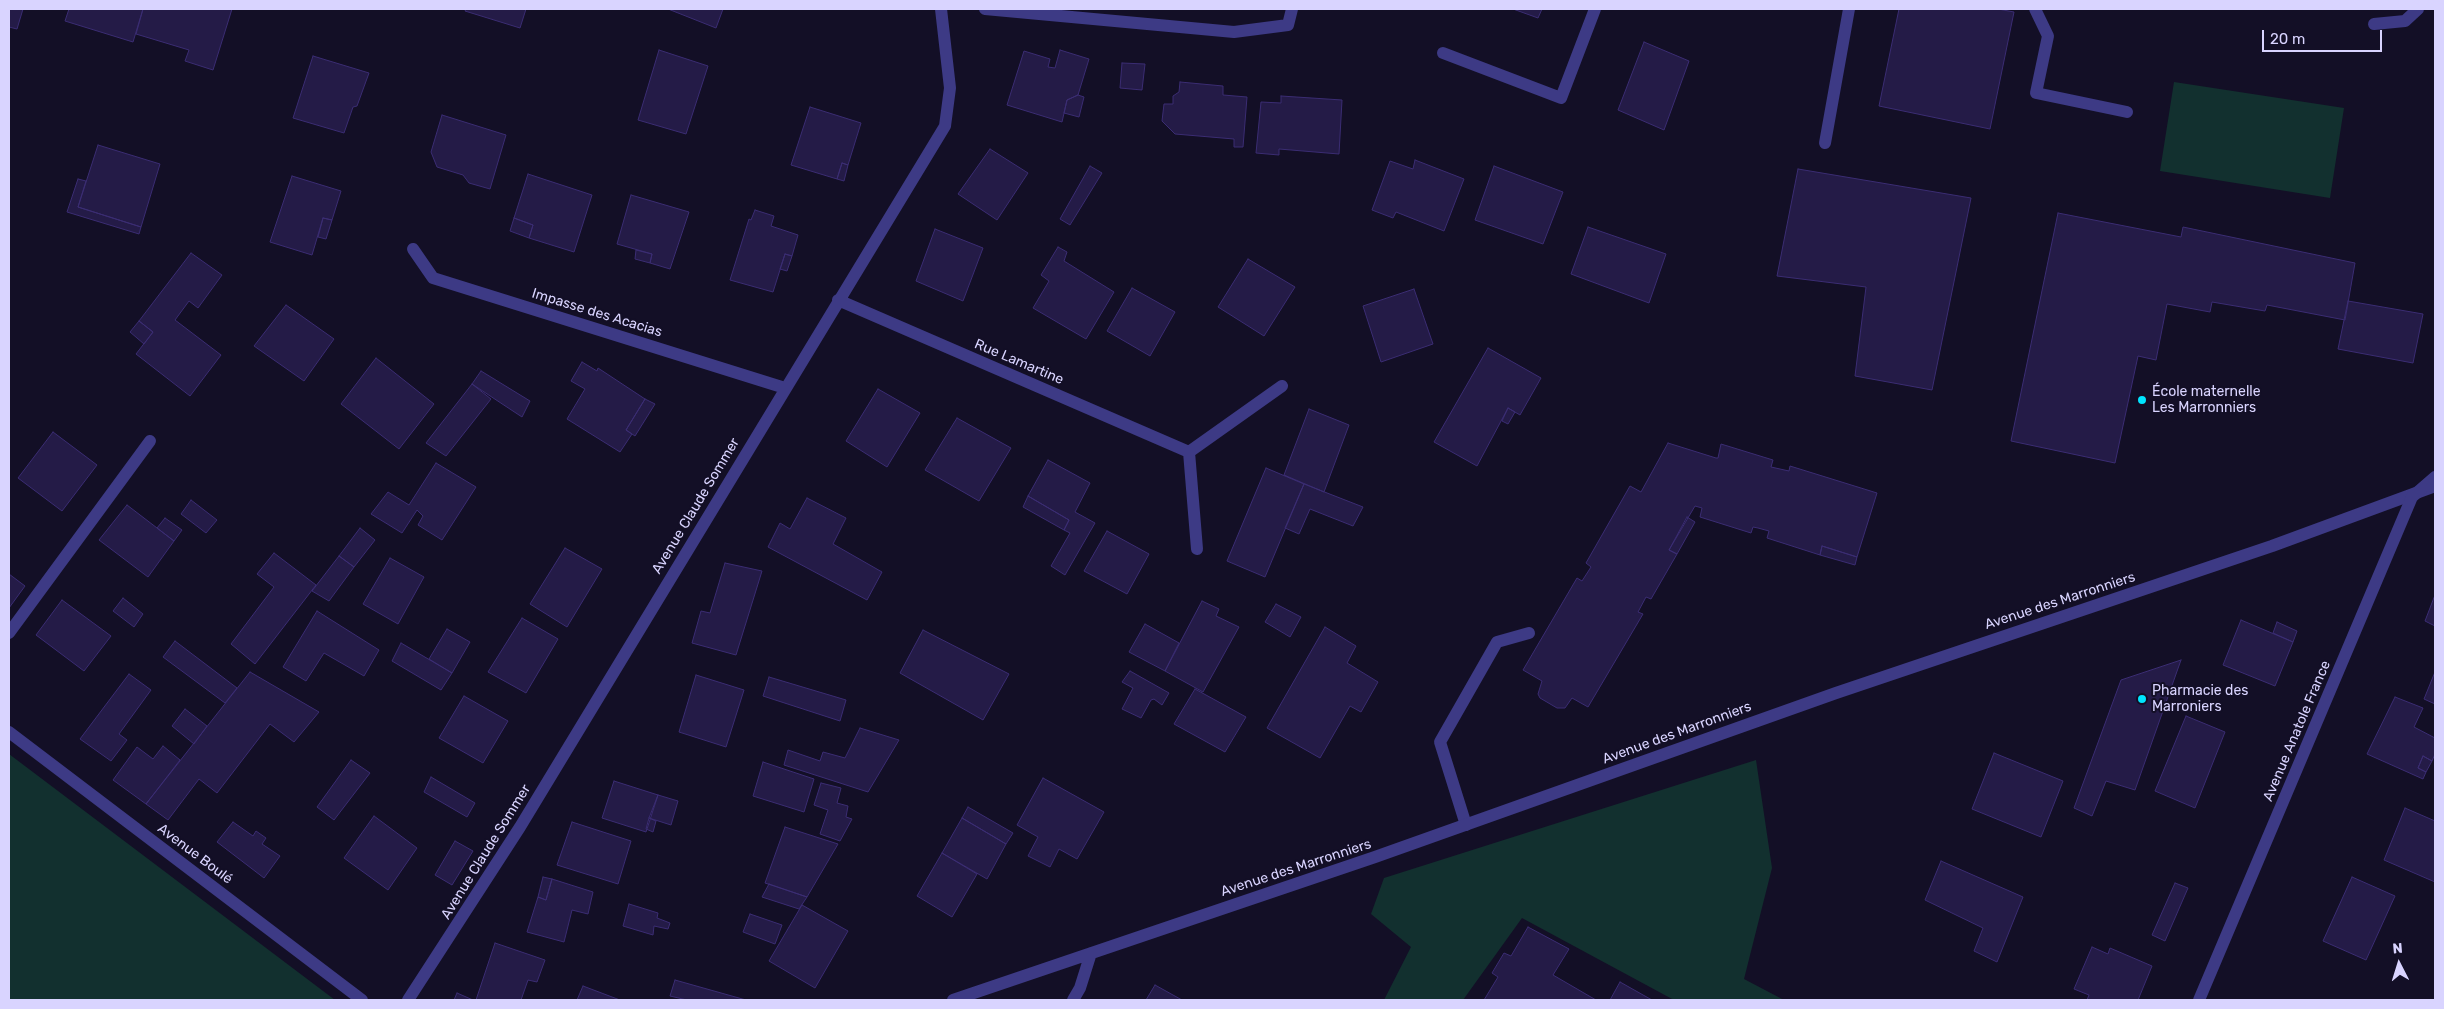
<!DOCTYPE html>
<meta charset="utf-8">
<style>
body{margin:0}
#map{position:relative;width:2444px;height:1009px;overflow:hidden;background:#130f26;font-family:Rubik,sans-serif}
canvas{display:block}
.frame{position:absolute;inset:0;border:10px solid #d9d4ff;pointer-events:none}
.north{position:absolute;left:2374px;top:939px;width:50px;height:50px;-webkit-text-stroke:4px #130f26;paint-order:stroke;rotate:355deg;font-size:14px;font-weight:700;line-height:20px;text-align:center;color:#d9d4ff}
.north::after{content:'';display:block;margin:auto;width:18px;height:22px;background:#d9d4ff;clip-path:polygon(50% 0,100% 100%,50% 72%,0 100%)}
.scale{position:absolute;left:2262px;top:30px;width:120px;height:22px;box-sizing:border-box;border:2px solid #d9d4ff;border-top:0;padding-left:6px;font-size:15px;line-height:18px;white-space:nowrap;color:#d9d4ff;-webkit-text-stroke:4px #130f26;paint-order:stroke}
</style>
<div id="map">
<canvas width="2444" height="1009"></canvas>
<div class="frame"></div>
<div class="north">N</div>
<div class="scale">20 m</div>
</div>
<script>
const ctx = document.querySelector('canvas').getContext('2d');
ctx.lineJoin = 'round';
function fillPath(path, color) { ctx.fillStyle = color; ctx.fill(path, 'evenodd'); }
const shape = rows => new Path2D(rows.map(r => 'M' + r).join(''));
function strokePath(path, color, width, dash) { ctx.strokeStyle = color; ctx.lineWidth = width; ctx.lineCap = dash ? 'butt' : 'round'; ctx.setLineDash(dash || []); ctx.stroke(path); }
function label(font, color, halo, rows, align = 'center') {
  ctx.font = font + ' Rubik,sans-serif'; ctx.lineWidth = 4; ctx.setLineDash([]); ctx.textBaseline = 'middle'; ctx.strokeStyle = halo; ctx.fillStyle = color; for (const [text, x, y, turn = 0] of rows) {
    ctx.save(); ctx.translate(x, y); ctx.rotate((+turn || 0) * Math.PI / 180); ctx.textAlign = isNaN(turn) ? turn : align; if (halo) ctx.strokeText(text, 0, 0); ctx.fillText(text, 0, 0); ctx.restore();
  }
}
const green = shape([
 [2174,82,2344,108,2330,198,2160,171],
 [9,754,335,1000,9,1000],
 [1756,760,1772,868,1744,979,1784,1000,1674,1000,1522,918,1463,1000,1384,1000,1411,947,1371,914,1384,878]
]);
const building = shape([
 [9,9,23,9,17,29,9,27,9,9],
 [69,9,143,9,133,42,65,21,69,9],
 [143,9,232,9,213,70,185,61,189,50,136,34,143,9],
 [466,9,526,9,520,28,465,11,466,9],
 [668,9,723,9,716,28,668,9],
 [1513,9,1542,9,1538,18,1513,9],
 [1899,9,1998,9,2014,12,1990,129,1879,106,1899,9],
 [1644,42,1689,61,1664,130,1618,110,1644,42],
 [659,50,708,66,686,134,638,120,659,50],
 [1060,50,1089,59,1078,95,1067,100,1062,122,1007,105,1024,51,1050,59,1048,67,1055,68,1060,50],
 [313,56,369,73,357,106,353,107,344,133,293,118,313,56],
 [1122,63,1145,64,1142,90,1120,88,1122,63],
 [1180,82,1223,86,1223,95,1247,97,1243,147,1234,147,1234,139,1175,134,1162,121,1164,104,1173,104,1173,96,1179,92,1180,82],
 [1078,95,1084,97,1079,117,1064,113,1067,100,1078,95],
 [1281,96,1342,100,1339,154,1279,149,1279,155,1256,153,1261,102,1281,103,1281,96],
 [810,107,861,123,848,165,842,163,837,179,791,165,810,107],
 [442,115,506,135,490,189,469,183,463,175,437,167,431,152,442,115],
 [98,145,160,164,141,227,78,207,98,145],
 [990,149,1028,173,997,220,958,194,990,149],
 [1415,160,1464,179,1444,231,1396,212,1393,218,1372,210,1390,161,1413,169,1415,160],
 [842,163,848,165,844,181,837,179,842,163],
 [1090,166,1102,173,1070,225,1060,219,1090,166],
 [1494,166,1563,192,1543,244,1475,220,1494,166],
 [1798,169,1971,198,1932,390,1855,376,1866,287,1777,276,1798,169],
 [528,174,592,195,574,252,529,238,533,225,514,218,528,174],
 [292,176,341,191,332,220,323,218,312,255,270,242,292,176],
 [78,179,86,181,78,207,141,227,139,234,67,212,78,179],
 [631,195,689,212,670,269,650,263,652,254,617,244,631,195],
 [755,210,774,216,771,226,798,235,792,256,785,254,773,292,730,280,749,219,751,220,755,210],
 [2058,213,2181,237,2183,227,2355,263,2345,320,2267,305,2265,311,2212,302,2210,312,2167,304,2156,360,2138,356,2115,463,2011,441,2058,213],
 [323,218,332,220,326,239,318,237,323,218],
 [514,218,533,225,529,238,510,231,514,218],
 [1588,227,1666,254,1649,303,1571,274,1588,227],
 [935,229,983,248,963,301,916,281,935,229],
 [1058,247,1067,252,1064,261,1114,292,1086,339,1033,308,1049,281,1041,275,1058,247],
 [636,250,652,254,650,263,635,259,636,250],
 [191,253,222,275,198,308,189,301,175,320,221,355,190,396,136,354,153,332,139,321,191,253],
 [785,254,792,256,787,271,780,269,785,254],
 [1248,259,1295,287,1264,336,1218,307,1248,259],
 [1132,288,1175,312,1150,356,1107,331,1132,288],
 [1414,289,1433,344,1381,362,1363,306,1414,289],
 [2348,301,2423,314,2413,363,2338,349,2348,301],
 [286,305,334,339,304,381,254,346,286,305],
 [139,321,153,332,144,344,130,332,139,321],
 [1488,348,1541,378,1520,415,1508,408,1477,466,1434,442,1488,348],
 [376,358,434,404,399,449,341,404,376,358],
 [582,362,597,371,598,368,645,399,626,430,632,434,620,452,567,419,585,389,571,381,582,362],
 [481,371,530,401,522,417,472,384,481,371],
 [472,384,491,399,446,456,426,443,472,384],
 [878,389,920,413,887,467,846,441,878,389],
 [645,399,655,404,635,436,626,430,645,399],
 [1508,408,1515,412,1508,424,1502,421,1508,408],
 [1309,409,1349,425,1324,492,1284,475,1309,409],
 [957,418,1011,448,979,501,925,470,957,418],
 [53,432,97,465,62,511,18,478,53,432],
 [1668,443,1716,458,1718,458,1721,444,1773,460,1771,467,1789,471,1790,466,1877,493,1857,557,1822,546,1820,555,1767,538,1769,531,1758,528,1753,527,1751,533,1700,517,1702,508,1695,506,1669,550,1677,554,1651,599,1646,597,1638,612,1643,614,1588,707,1572,698,1565,708,1557,708,1540,698,1538,694,1542,681,1523,670,1577,578,1582,581,1591,567,1586,563,1630,486,1641,492,1668,443],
 [1048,460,1090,483,1075,512,1095,523,1065,575,1051,566,1070,533,1064,530,1069,520,1028,496,1048,460],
 [436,463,476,487,442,540,418,525,423,516,417,510,402,533,371,514,388,492,409,505,436,463],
 [1266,468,1304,484,1265,577,1227,561,1266,468],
 [1304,484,1363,507,1353,526,1310,509,1299,534,1285,528,1304,484],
 [1028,496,1069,520,1064,530,1023,507,1028,496],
 [807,498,846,518,833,544,882,572,867,600,768,547,780,523,790,529,807,498],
 [191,500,217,520,206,533,181,514,191,500],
 [127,505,174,541,148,577,99,540,127,505],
 [1687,517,1695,522,1677,554,1669,550,1687,517],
 [165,518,182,530,174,541,157,528,165,518],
 [360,528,375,540,354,567,339,556,360,528],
 [1107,531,1149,554,1127,594,1084,571,1107,531],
 [1822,546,1857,557,1855,565,1820,555,1822,546],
 [565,548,602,569,567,627,530,604,565,548],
 [274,553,316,585,255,664,231,644,274,587,257,574,274,553],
 [339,556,354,567,329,601,312,591,339,556],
 [390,558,424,577,398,624,363,604,390,558],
 [725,563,762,571,736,655,692,643,701,611,710,613,725,563],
 [9,574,25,586,9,608,9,574],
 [2435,595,2435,626,2425,621,2435,595],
 [123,598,143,614,134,627,113,611,123,598],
 [62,600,111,636,84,671,36,635,62,600],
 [1202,601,1219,609,1216,616,1239,627,1203,692,1165,671,1202,601],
 [1276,604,1301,617,1290,637,1265,622,1276,604],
 [317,611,379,650,364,676,324,653,306,681,283,667,317,611],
 [522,618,558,639,526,693,488,672,522,618],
 [2241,620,2293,642,2275,686,2223,665,2241,620],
 [2277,622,2297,631,2293,642,2273,633,2277,622],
 [1145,624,1179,643,1165,671,1129,652,1145,624],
 [1325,627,1356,646,1347,663,1378,682,1361,712,1350,706,1320,758,1267,728,1325,627],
 [447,629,470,642,452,673,429,659,447,629],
 [923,630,1009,674,983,720,900,673,923,630],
 [175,641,237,688,225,703,163,657,175,641],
 [401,643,452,673,441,690,392,661,401,643],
 [2181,660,2135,790,2106,781,2092,816,2074,808,2121,680,2181,660],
 [1130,671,1169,693,1162,705,1154,699,1151,700,1141,718,1122,709,1133,688,1122,682,1130,671],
 [250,672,319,712,294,742,270,724,217,793,199,779,168,820,146,804,250,672],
 [2435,672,2435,704,2424,699,2435,672],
 [129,674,151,690,119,734,127,740,111,761,80,739,129,674],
 [696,675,744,690,726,747,679,732,696,675],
 [769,677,846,700,840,721,763,696,769,677],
 [1195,689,1246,717,1225,752,1174,724,1195,689],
 [464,696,508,721,483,763,439,738,464,696],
 [2395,697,2423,708,2414,727,2435,738,2435,754,2432,761,2423,756,2418,768,2426,772,2423,779,2367,754,2395,697],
 [185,709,207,726,194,744,172,726,185,709],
 [2186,716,2225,732,2195,808,2155,791,2186,716],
 [860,728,899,740,868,792,784,765,788,750,820,761,823,752,845,758,860,728],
 [163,746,180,760,146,804,113,780,137,747,153,759,163,746],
 [1994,753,2063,781,2041,837,1972,809,1994,753],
 [2423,756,2432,761,2426,772,2418,768,2423,756],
 [351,760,370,773,334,820,317,807,351,760],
 [763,762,814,779,804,812,753,796,763,762],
 [431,777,475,803,467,817,424,792,431,777],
 [1043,778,1104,812,1077,859,1059,849,1050,867,1028,856,1038,837,1017,825,1043,778],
 [614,781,658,795,646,832,602,818,614,781],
 [821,783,841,788,837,803,848,806,846,817,852,819,840,841,820,834,828,810,814,805,821,783],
 [658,795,678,801,671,825,649,818,658,795],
 [968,807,1013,833,1006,844,962,818,968,807],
 [2405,808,2435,821,2435,882,2384,860,2405,808],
 [374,816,417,848,388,890,344,858,374,816],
 [649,818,656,821,653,832,646,829,649,818],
 [962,818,1006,844,987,879,942,853,962,818],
 [233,822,253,836,256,831,266,838,262,844,280,856,264,878,217,842,233,822],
 [572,822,631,841,618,884,557,865,572,822],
 [785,827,838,844,807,897,765,883,785,827],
 [455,841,473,851,452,885,435,875,455,841],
 [942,853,977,874,952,917,917,896,942,853],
 [1941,861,2023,897,1997,962,1974,951,1983,928,1925,900,1941,861],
 [543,877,552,879,546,900,538,897,543,877],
 [2352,877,2395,896,2366,960,2323,941,2352,877],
 [552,879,593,892,588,914,572,910,564,942,527,932,538,897,546,900,552,879],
 [2175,883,2188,888,2165,941,2152,935,2175,883],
 [769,884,807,897,799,909,762,897,769,884],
 [629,904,658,913,657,918,670,923,668,929,654,926,653,935,623,926,629,904],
 [802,905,848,931,815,988,769,961,802,905],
 [750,914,782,925,775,944,743,932,750,914],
 [1528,927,1569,949,1553,975,1596,1000,1484,1000,1498,977,1492,973,1504,953,1511,956,1528,927],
 [495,943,545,960,537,982,528,980,521,1000,476,1000,495,943],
 [2092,947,2108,954,2110,948,2152,966,2138,1000,2087,1000,2089,995,2074,989,2092,947],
 [675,980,746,1000,687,1000,670,996,675,980],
 [1620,982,1652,1000,1610,1000,1620,982],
 [1155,985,1182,1000,1146,1000,1155,985],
 [583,986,620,1000,577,1000,583,986],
 [457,993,473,1000,454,1000,457,993]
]);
const service = shape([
 [2035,9,2048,36,2036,93,2127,112],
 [2374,24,2405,21,2418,9],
 [1825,143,1849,9],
 [9,633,150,441],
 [1466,825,1440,742,1497,642,1529,633]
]);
const minor = shape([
 [985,9,1234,32,1288,25,1292,9],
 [1443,53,1561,98,1595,9],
 [413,249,433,278,785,388],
 [838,300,1189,452,1282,386],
 [1189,452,1197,549],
 [9,732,362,1000],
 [408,1000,520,827,945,126,950,88,941,9],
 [953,1000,1375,857,1836,693,2272,546,2435,486],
 [1073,1000,1080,988,1091,953]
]);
const tertiary = shape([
 [2199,1000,2412,497,2435,477]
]);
const markers = [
 [2142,400,5,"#00e5ff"],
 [2142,699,5,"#00e5ff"]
];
const streetNames = [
 ["Impasse des Acacias",597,313,17],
 ["Rue Lamartine",1019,362,23],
 ["Avenue Claude Sommer",696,506,-59],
 ["Avenue des Marronniers",2060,601,-18],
 ["Avenue Anatole France",2297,731,-67],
 ["Avenue des Marronniers",1677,733,-20],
 ["Avenue Claude Sommer",486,852,-58],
 ["Avenue Boulé",195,854,37],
 ["Avenue des Marronniers",1296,868,-18]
];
const poiNames = [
 ["École maternelle",2152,392],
 ["Les Marronniers",2152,408],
 ["Pharmacie des",2152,691],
 ["Marroniers",2152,707]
];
fillPath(green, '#12302f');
fillPath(building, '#241b47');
strokePath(building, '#3b2d73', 1);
strokePath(service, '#3d3a85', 12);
strokePath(minor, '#3d3a85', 12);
strokePath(tertiary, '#3d3a85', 12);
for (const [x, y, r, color] of markers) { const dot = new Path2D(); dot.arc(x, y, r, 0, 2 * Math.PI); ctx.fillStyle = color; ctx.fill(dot); strokePath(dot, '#130f26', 2); }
label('14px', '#d9d4ff', '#130f26', streetNames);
label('14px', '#d9d4ff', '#130f26', poiNames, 'left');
</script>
